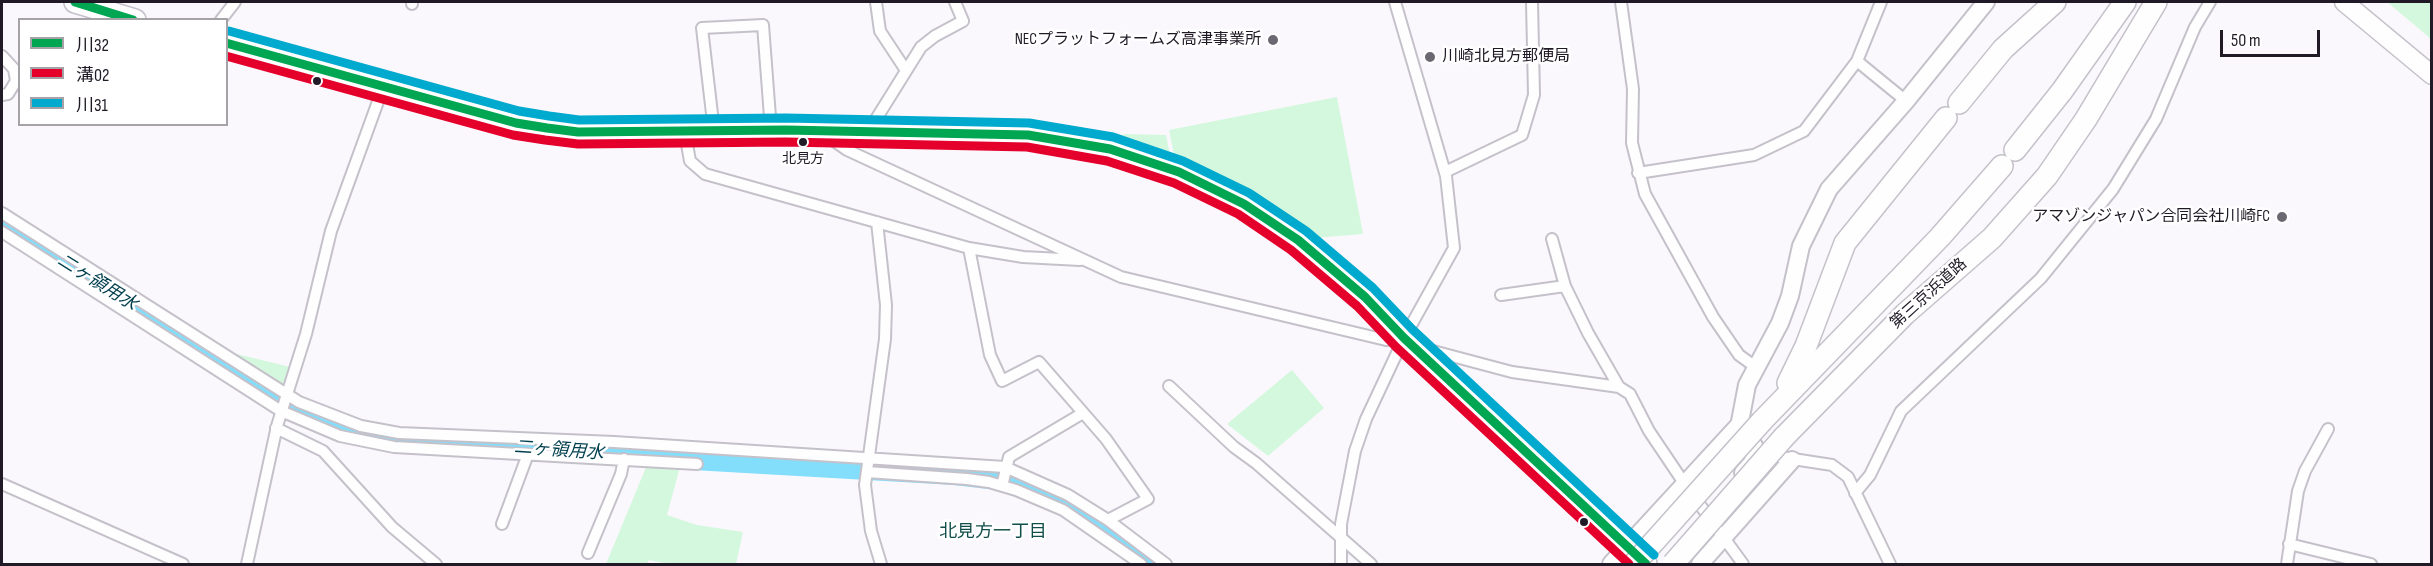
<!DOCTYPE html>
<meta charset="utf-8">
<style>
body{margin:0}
#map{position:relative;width:2433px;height:566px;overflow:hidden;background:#faf8fd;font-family:"Sofia Sans Condensed","Noto Sans JP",sans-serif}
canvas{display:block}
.frame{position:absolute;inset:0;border:3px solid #201a26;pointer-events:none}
.legend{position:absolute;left:18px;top:18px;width:210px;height:108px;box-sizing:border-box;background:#fff;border:2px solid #a6a3a8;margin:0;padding:8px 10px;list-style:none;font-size:18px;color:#201a26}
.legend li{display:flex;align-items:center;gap:12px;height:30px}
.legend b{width:30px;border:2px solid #a6a3a8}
.scale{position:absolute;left:2220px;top:30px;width:100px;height:27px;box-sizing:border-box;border:3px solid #201a26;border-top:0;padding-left:8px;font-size:18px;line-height:21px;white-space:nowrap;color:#201a26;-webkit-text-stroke:4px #fff;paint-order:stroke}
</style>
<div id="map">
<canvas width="2433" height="566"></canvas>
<div class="frame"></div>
<ul class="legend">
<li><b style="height:8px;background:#00a651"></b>川32</li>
<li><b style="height:8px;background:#e4002b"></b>溝02</li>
<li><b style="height:8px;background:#00a9ce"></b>川31</li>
</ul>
<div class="scale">50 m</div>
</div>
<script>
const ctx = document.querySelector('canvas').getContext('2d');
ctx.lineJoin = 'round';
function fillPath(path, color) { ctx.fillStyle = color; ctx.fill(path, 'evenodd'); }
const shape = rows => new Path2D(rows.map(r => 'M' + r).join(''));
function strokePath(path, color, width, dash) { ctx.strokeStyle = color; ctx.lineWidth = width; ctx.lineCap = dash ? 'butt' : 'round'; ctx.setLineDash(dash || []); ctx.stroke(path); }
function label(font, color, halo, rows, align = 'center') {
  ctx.font = font + ' "Sofia Sans Condensed","Noto Sans JP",sans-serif'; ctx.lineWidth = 5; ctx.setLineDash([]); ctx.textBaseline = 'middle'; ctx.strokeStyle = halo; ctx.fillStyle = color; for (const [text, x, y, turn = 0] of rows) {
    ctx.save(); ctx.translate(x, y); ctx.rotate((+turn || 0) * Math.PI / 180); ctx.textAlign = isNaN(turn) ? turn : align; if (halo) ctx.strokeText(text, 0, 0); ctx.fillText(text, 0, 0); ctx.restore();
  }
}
const green = shape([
 [2387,2,2431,2,2431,39,2411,22],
 [1337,97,1363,234,1313,238,1250,196,1175,160,1169,130],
 [1124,134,1166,135,1171,160,1126,143,1121,141,1120,137],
 [233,353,290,367,283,387],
 [1292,370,1324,408,1268,456,1227,424],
 [647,465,680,467,667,515,697,525,743,532,736,564,670,564,649,560,647,564,606,564]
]);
const river = shape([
 [2,223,299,411,358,433,397,441,955,473,998,478,1025,486,1075,509,1152,564]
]);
const street = shape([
 [412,2,412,4],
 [876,2,880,31,905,69],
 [1621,2,1633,89,1632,143,1645,194,1713,317,1739,355,1757,368],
 [221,20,235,2],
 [2,56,14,69,16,81,8,94,2,95],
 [1857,61,1906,101],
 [714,131,702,28,763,25,771,130],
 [868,132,921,47,935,36,963,21,955,2],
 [685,133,690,161,705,174,969,248,1023,257,1080,260],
 [824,134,847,150,1121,277,1386,340,1404,338],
 [1445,172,1522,135,1534,95,1532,2],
 [1638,173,1754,155,1804,131,1857,61,1881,2],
 [2,213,299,402,361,426,399,433,614,442,1005,467,1068,495,1108,520,1166,564],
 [877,222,886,305,885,339,865,485,871,531,881,564],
 [2,232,281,411,340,436,394,447,697,464],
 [1552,239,1565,286,1588,333,1619,387],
 [969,248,990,355,1002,381,1039,362,1106,439,1148,499,1108,520],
 [1501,295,1565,286],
 [1424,356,1433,351,1512,372,1619,387,1630,394,1649,431,1684,483,1743,564],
 [1169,386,1234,447,1256,463,1371,564],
 [276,428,323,451,392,527,436,564],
 [1767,455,1832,465,1848,477,1890,564],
 [867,472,967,479,989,482,1016,490,1063,510,1141,564],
 [2,484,183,564],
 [1002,486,1009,457,1083,413],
 [1855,493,1870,475,1901,411,2041,278,2113,189,2156,119,2195,27,2210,2],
 [502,524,528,454],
 [2289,544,2371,564],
 [588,553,621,474,624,459],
 [247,564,277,426,306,334,331,231,384,85],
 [1341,564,1341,524,1355,451,1366,419,1404,338,1454,248,1446,176,1395,2],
 [2287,564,2298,491,2305,471,2328,429]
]);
const secondary = shape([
 [1734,453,1747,385,1780,323,1790,296,1801,246,1829,189,1906,101,1986,2],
 [1743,473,1753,462,1754,446,1744,427],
 [1611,564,1739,425],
 [1700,564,1792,460]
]);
const primary = shape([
 [2344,2,2432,75]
]);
const highway = shape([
 [75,2,135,20],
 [226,43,516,123,547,128,578,132,786,130,1028,135,1110,149,1179,172,1244,204,1298,240,1365,297,1404,338,1646,564],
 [1959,103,2003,49,2055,2],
 [2015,150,2062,91,2125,2],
 [1788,383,1806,346,1845,243,1946,118],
 [1762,421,1940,237,2002,166],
 [1784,437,1905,314,1992,238,2047,176,2086,119,2156,2]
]);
const highwayBridge = shape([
 [1634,564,1762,421],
 [1673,564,1784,437]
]);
const bus1 = shape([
 [75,2,133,20],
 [226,43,516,123,547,128,578,132,786,130,1028,135,1110,149,1179,172,1244,204,1298,240,1365,297,1404,338,1646,564]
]);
const bus2 = shape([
 [226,56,513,135,545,140,578,144,786,142,1027,147,1107,161,1174,183,1238,214,1291,250,1357,306,1396,347,1629,564]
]);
const bus3 = shape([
 [229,31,519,111,549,116,579,120,786,118,1029,123,1113,137,1183,161,1249,193,1306,231,1373,288,1412,329,1654,555]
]);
const markers = [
 [1273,40,6,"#6c6871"],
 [1430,57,6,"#6c6871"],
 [317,81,5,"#201a26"],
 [803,142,5,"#201a26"],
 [2282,217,6,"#6c6871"],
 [1584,522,5,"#201a26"]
];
const busNames = [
 ["北見方",803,159]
];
const poiNames = [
 ["NECプラットフォームズ高津事業所",1261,40],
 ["川崎北見方郵便局",1442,57,"left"],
 ["アマゾンジャパン合同会社川崎FC",2270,217]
];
const streetNames = [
 ["第三京浜道路",1929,294,-42]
];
const waterNames = [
 ["二ヶ領用水",97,283,32],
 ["二ヶ領用水",559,451,4]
];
const neighbourhoodNames = [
 ["北見方一丁目",993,532]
];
fillPath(green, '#d4f8dd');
strokePath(river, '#82defa', 24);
strokePath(street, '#c5c1ca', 14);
strokePath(secondary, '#c5c1ca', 20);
strokePath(primary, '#c5c1ca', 21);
strokePath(highway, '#c5c1ca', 24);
strokePath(street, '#fefeff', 10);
strokePath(secondary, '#fefeff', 16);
strokePath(primary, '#fefeff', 18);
strokePath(highway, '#fefeff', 21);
strokePath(highwayBridge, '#c5c1ca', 24, []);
strokePath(highwayBridge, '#fefeff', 21);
strokePath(bus1, '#00a651', 9);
strokePath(bus2, '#e4002b', 9);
strokePath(bus3, '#00a9ce', 9);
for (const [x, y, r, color] of markers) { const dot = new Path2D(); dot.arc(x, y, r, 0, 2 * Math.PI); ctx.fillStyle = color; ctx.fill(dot); strokePath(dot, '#fff', 2); }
label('14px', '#201a26', '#fff', busNames);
label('16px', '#201a26', '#fff', poiNames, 'right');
label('16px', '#201a26', '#fff', streetNames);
label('italic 18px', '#003f4e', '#fff', waterNames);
label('18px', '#134f4a', '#fff', neighbourhoodNames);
</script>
